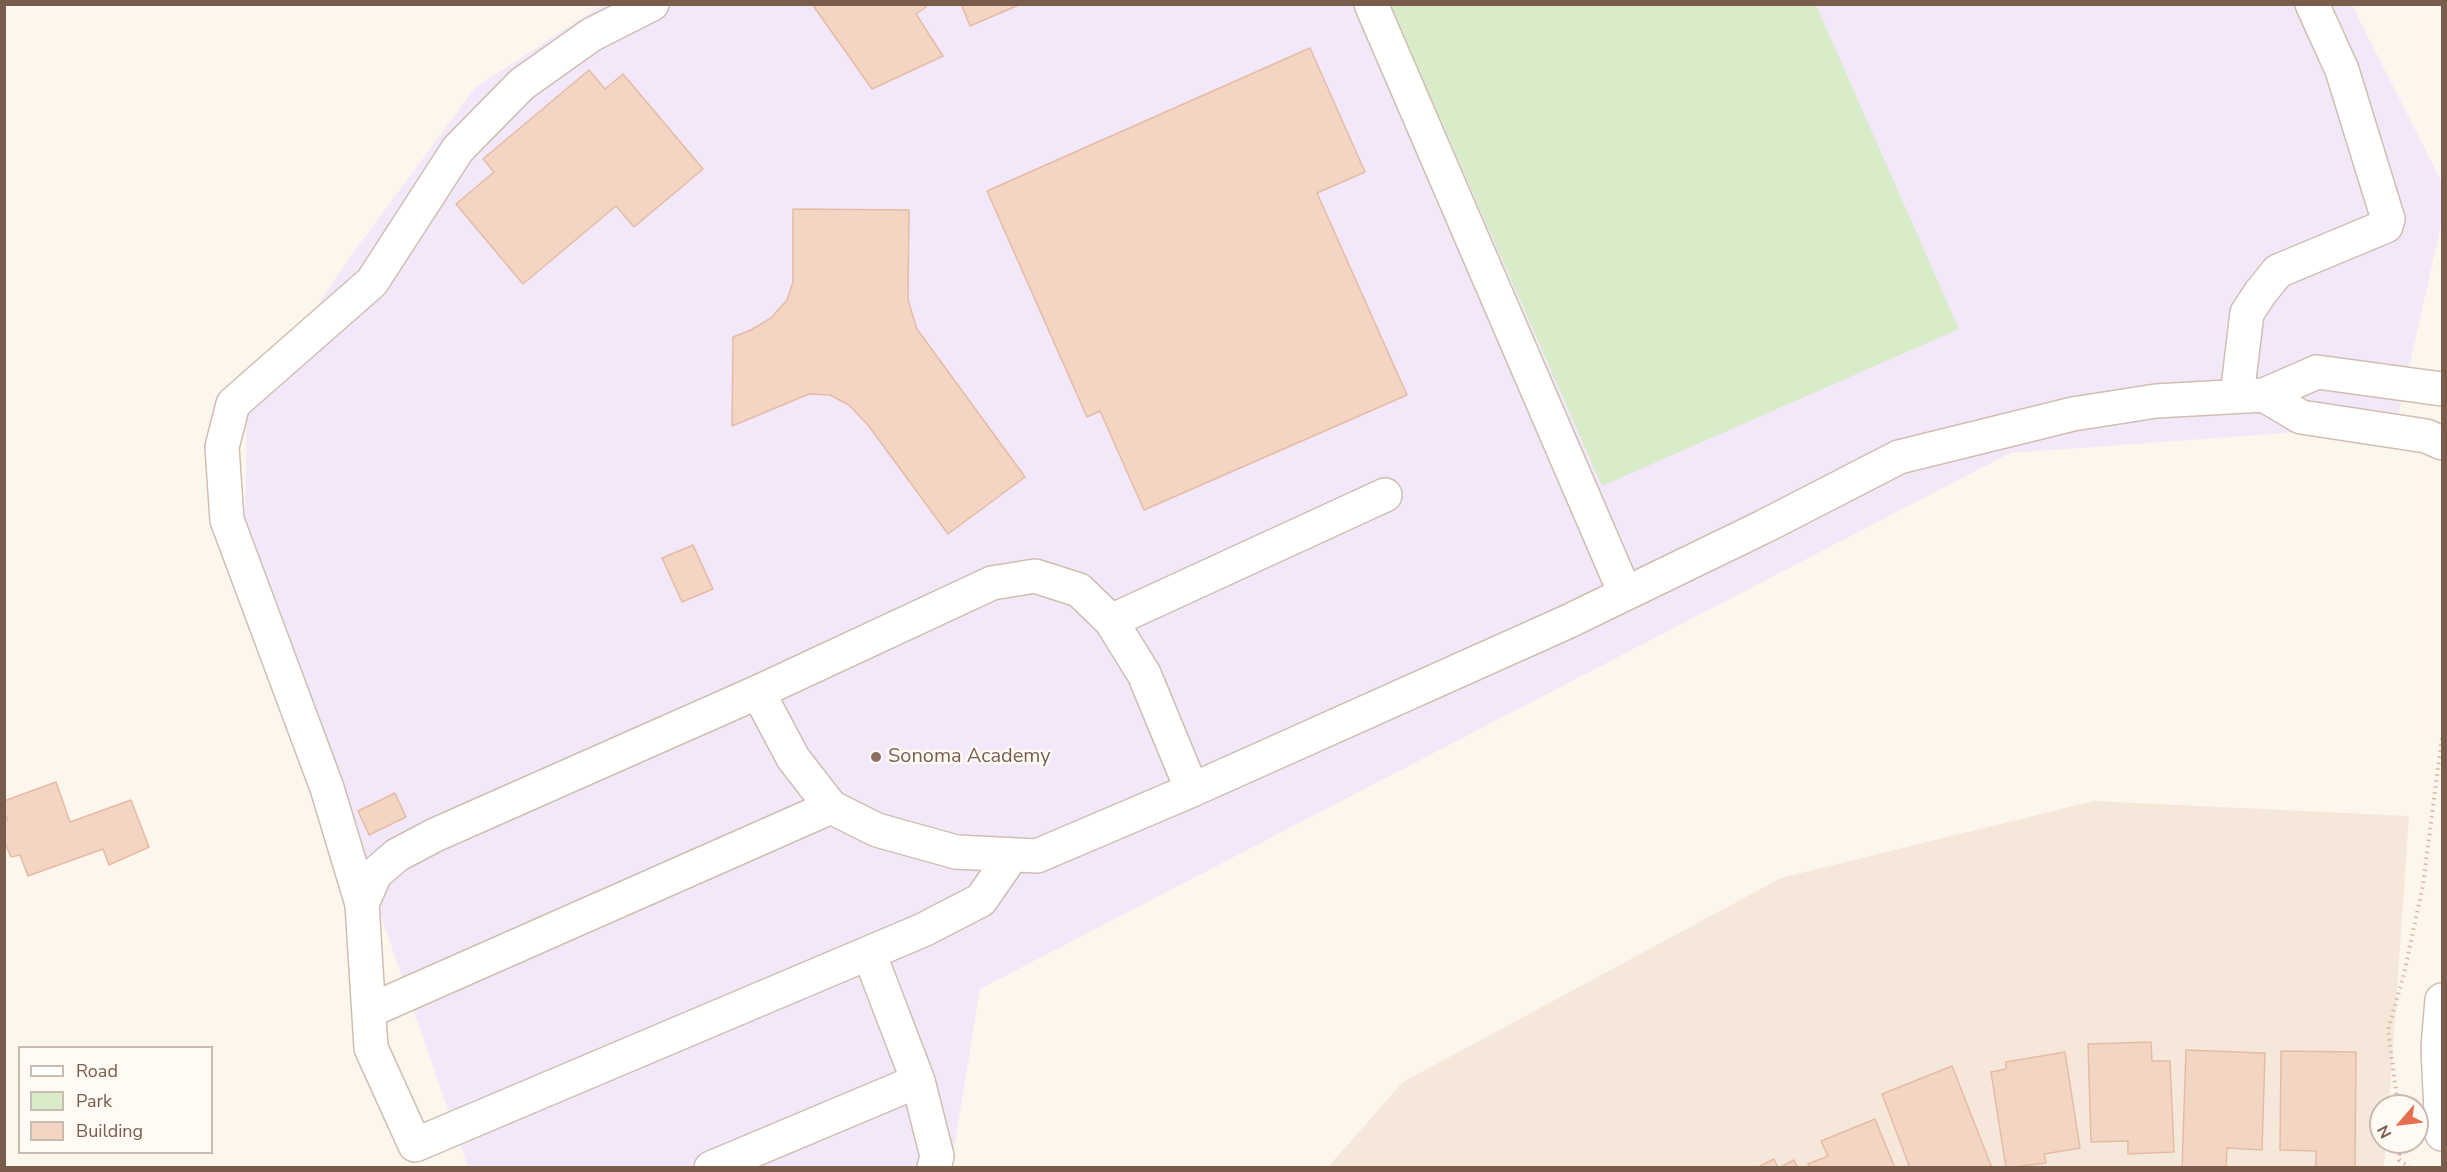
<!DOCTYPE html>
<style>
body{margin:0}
#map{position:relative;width:2447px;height:1172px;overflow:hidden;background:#fdf6ec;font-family:"Nunito Sans",sans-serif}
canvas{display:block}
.frame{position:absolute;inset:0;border:6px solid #7a5c4d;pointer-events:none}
.legend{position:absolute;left:18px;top:1046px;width:195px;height:108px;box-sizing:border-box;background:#fffaf3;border:2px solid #cabbb1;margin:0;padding:8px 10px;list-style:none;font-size:18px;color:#7a5c4d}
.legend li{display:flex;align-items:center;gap:12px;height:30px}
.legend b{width:30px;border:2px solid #cabbb1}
.north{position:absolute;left:2369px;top:1094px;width:60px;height:60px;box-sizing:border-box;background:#fffaf3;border:2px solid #cabbb1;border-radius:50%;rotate:242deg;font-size:16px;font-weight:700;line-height:24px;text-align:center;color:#7a5c4d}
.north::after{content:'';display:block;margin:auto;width:21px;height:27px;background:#e76f51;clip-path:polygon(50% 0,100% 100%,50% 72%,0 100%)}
</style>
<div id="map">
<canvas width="2447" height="1172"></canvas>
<div class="frame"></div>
<ul class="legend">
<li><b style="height:8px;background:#fff"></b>Road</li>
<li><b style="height:16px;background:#d8ecc9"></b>Park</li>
<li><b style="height:16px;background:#f3d5c3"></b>Building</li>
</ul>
<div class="north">N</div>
</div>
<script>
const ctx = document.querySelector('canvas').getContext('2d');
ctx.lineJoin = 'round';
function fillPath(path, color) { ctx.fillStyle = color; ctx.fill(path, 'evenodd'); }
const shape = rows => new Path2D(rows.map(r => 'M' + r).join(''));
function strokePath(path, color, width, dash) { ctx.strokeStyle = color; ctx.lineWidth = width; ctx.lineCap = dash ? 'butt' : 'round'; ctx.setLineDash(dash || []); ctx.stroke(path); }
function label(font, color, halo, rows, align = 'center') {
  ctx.font = font + ' "Nunito Sans",sans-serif'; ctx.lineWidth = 5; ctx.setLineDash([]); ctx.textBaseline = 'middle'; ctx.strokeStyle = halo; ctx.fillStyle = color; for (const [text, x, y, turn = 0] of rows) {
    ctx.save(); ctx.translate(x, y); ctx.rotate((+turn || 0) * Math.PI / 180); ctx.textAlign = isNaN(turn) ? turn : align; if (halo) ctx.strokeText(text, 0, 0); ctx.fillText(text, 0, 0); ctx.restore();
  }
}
const residential = shape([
 [2094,801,2409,816,2389,1106,2381,1106,2381,1142,2386,1142,2384,1167,1327,1168,1403,1082,1781,878]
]);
const education = shape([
 [602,5,2352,5,2442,183,2442,221,2396,425,2010,453,980,989,951,1167,468,1167,245,524,247,410,352,254,476,87]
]);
const green = shape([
 [1390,5,1816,5,1959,329,1602,486]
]);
const building = shape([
 [812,4,924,4,926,7,916,14,943,56,872,89,812,4],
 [961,4,1021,4,970,26,961,4],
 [1310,48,1365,172,1317,193,1407,395,1144,510,1100,411,1087,417,987,191,1310,48],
 [589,70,605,89,623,74,703,169,634,227,616,206,523,284,456,204,494,172,483,159,589,70],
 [793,209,909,210,908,300,917,329,1025,477,948,534,868,425,849,405,830,395,809,394,732,426,733,337,751,330,771,318,787,300,793,282,793,209],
 [693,545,713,589,682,602,662,558,693,545],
 [56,782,70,822,131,800,149,847,109,865,103,849,28,876,20,855,11,857,4,841,4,821,8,820,4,812,4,801,56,782],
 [395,793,406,817,369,835,358,811,395,793],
 [2151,1042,2152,1061,2170,1061,2174,1152,2128,1154,2128,1141,2091,1142,2088,1044,2151,1042],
 [2186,1050,2265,1053,2262,1150,2227,1148,2226,1168,2182,1168,2186,1050],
 [2281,1051,2356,1052,2355,1168,2316,1168,2316,1151,2280,1150,2281,1051],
 [2065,1052,2080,1148,2044,1154,2046,1163,2006,1168,1991,1072,2006,1069,2006,1062,2065,1052],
 [1952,1066,1992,1168,1910,1168,1882,1094,1952,1066],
 [1875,1119,1895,1168,1810,1168,1808,1164,1828,1156,1821,1141,1875,1119],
 [1774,1159,1778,1168,1756,1168,1774,1159],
 [1794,1160,1798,1168,1779,1168,1794,1160]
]);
const path = shape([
 [2398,1106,2388,1030,2404,974,2423,885,2442,737],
 [2401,1142,2399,1160,2411,1168]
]);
const minor = shape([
 [1371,4,1625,593],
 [2264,395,2301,417,2426,436,2442,443],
 [2237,396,2247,313,2261,292,2278,271,2386,226,2388,219,2342,70,2312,4],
 [1111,621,1385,495],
 [758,692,793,758,831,807,877,830,956,852,1037,856,1192,790,1567,622,1765,526,1899,457,2073,414,2156,401,2264,395,2317,372,2442,389],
 [1012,855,981,900,923,930,415,1145,371,1048,362,904,375,874,397,855,435,835,758,692,992,583,1035,576,1079,590,1111,621,1144,674,1192,790],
 [362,904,327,788,227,520,222,447,233,404,372,282,458,149,522,84,591,35,652,4],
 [869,953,918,1081,937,1156,934,1168],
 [2442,1000,2438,1047,2442,1134],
 [369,1011,831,807],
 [711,1168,918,1081]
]);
const markers = [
 [876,757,6,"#8d6e63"]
];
const educationNames = [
 ["Sonoma Academy",888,757]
];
fillPath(residential, '#f5e8da');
fillPath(education, '#f3e8fa');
fillPath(green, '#d8ecc9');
fillPath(building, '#f3d5c3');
strokePath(building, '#e6bba3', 1.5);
strokePath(minor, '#d1beb0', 36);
strokePath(path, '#d9b8a5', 4, [1.5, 4.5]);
strokePath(minor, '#fff', 33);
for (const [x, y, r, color] of markers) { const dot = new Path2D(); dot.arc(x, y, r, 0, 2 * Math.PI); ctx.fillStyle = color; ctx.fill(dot); strokePath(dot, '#fffaf3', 2); }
label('20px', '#785e54', '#fffaf3', educationNames, 'left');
</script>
